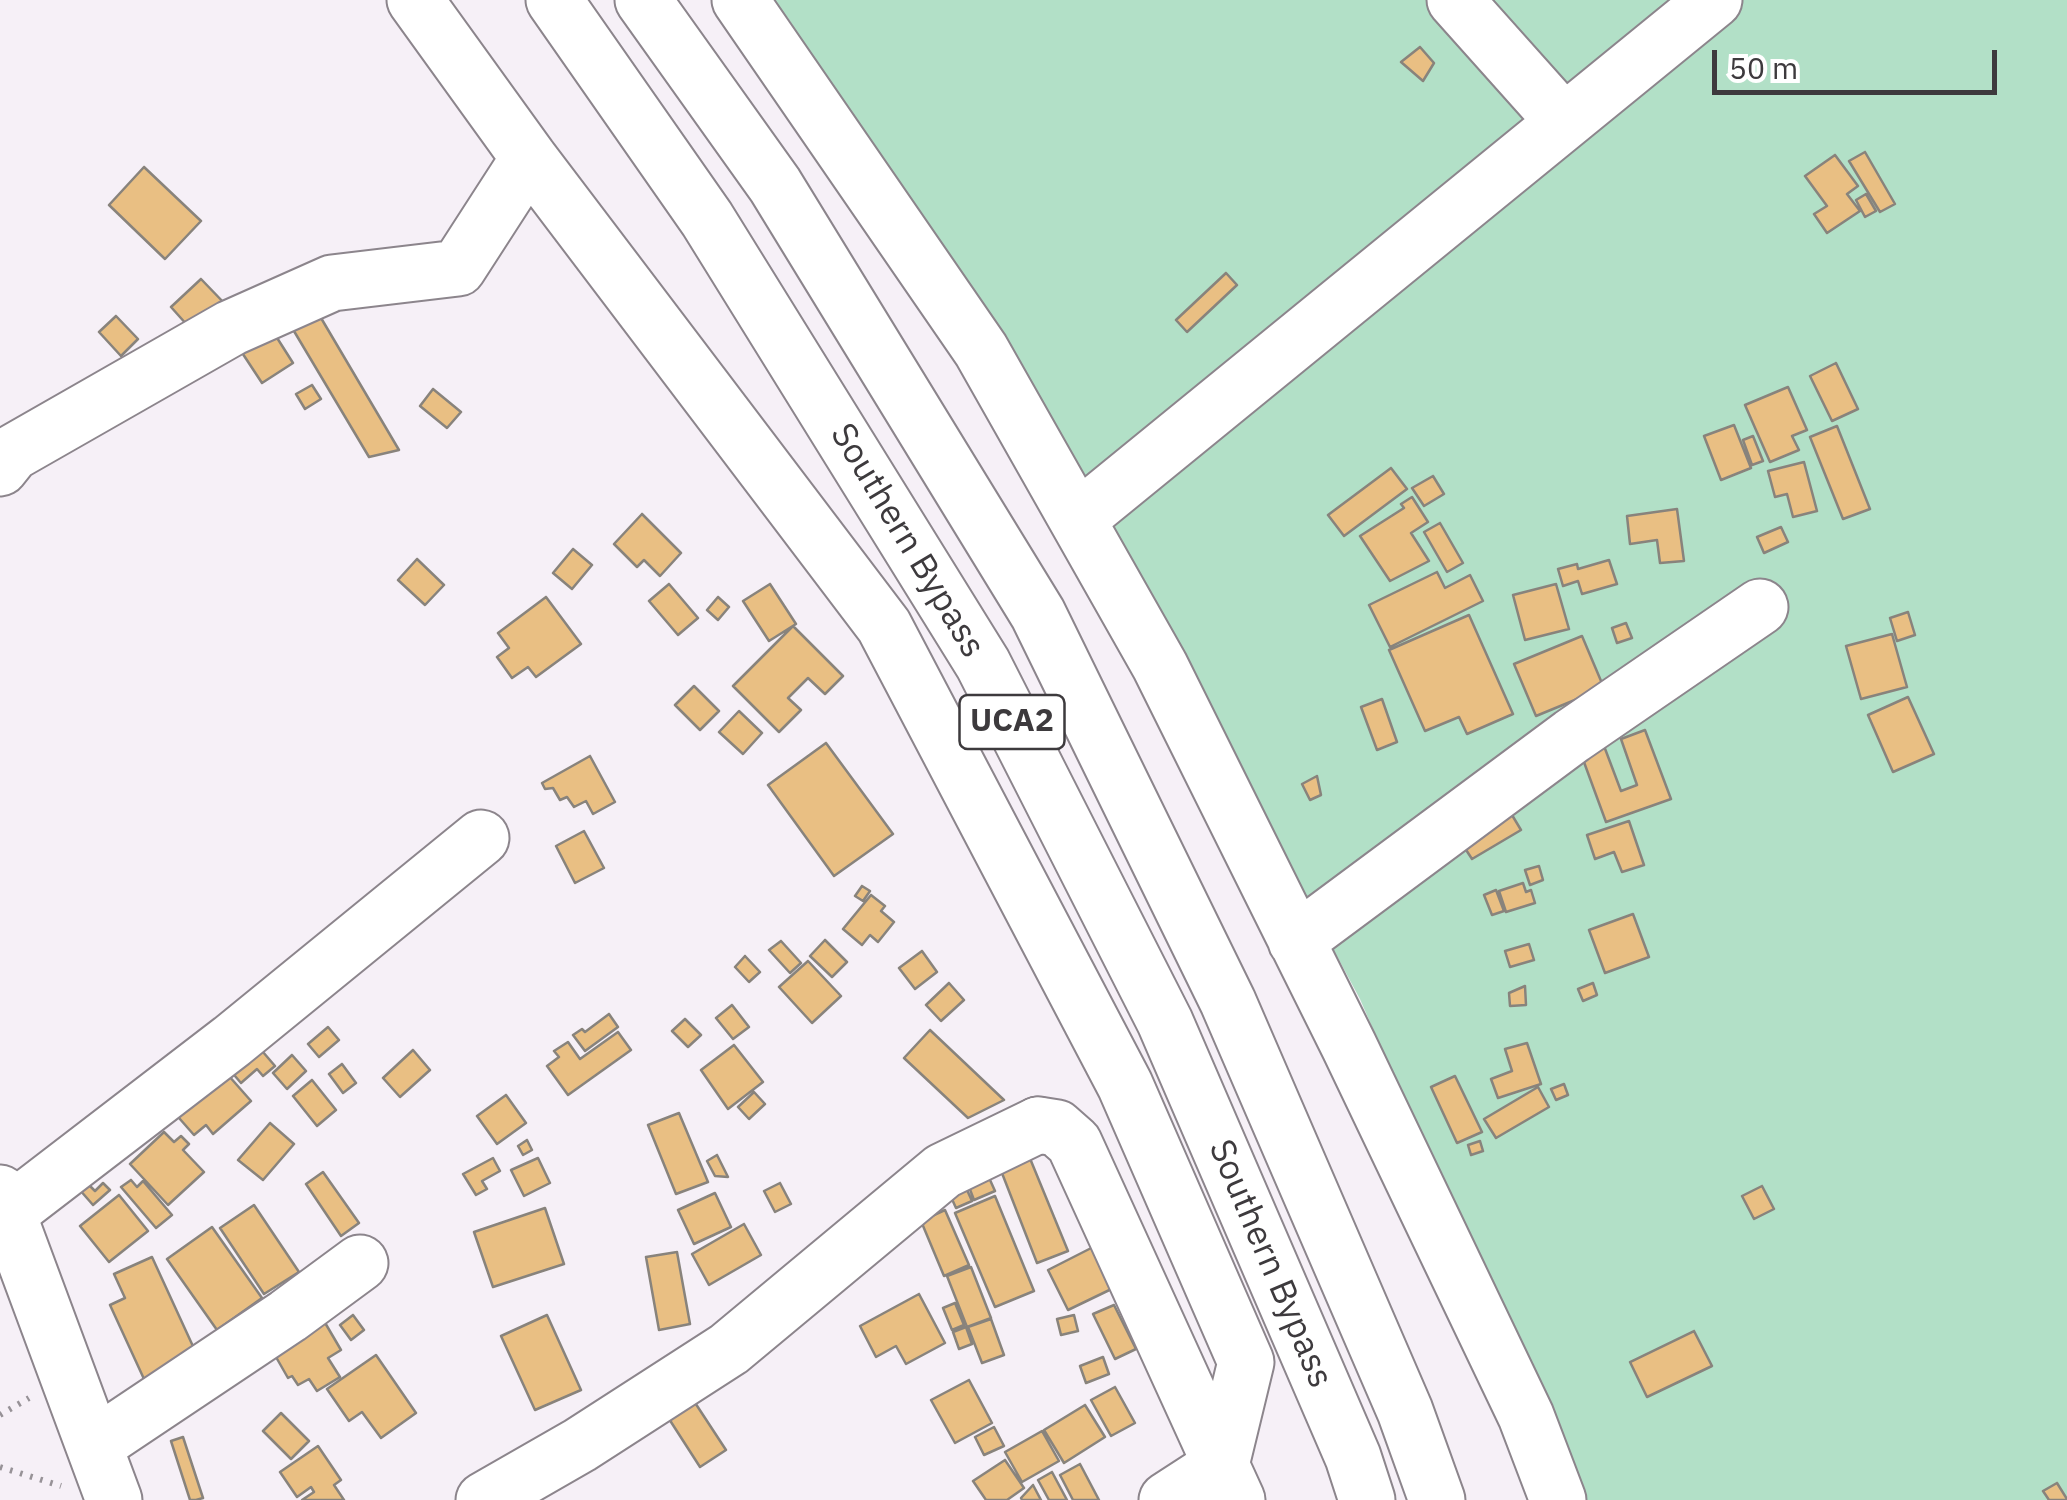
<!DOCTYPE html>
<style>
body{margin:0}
#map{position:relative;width:2067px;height:1500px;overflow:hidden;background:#f6f0f7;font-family:"IBM Plex Sans",sans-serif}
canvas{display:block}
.scale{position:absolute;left:1712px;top:50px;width:285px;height:45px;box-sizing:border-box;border:5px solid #3d3a3d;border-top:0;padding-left:12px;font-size:30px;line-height:35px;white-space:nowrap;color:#3d3a3d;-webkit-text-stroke:8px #fff;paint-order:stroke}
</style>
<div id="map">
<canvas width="2067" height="1500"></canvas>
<div class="scale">50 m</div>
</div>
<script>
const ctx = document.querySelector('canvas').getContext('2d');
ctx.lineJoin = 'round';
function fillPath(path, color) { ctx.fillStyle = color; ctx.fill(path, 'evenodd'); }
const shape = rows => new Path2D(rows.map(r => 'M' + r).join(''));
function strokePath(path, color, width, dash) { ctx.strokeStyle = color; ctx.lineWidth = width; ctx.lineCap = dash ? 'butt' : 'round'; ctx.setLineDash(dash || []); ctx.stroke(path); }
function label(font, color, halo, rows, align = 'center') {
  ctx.font = font + ' "IBM Plex Sans",sans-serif'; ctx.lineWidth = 8; ctx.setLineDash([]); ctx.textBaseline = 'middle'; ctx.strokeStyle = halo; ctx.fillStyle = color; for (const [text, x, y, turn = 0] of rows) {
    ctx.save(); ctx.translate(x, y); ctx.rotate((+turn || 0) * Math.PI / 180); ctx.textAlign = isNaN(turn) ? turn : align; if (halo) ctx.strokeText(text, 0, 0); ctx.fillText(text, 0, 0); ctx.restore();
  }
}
const green = shape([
 [774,0,2067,0,2067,1500,1576,1500,1360,999,1158,624,790,21]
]);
const building = shape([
 [1420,47,1434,63,1423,81,1401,62,1420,47],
 [1865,152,1895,204,1880,212,1849,161,1865,152],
 [1835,155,1858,186,1847,194,1860,211,1827,233,1814,214,1827,206,1805,176,1835,155],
 [144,167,201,221,165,259,109,205,144,167],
 [1866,194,1876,211,1865,217,1856,200,1866,194],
 [1226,273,1237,285,1187,332,1176,320,1226,273],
 [201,279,227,306,196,335,171,307,201,279],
 [311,301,399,450,369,457,285,316,311,301],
 [116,316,138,339,121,356,99,332,116,316],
 [267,322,293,363,262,383,235,342,267,322],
 [1836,363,1858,409,1832,421,1810,376,1836,363],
 [312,385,321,399,305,409,296,394,312,385],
 [1788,387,1807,430,1792,436,1799,450,1770,462,1745,405,1788,387],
 [433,389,461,412,447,428,420,406,433,389],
 [1734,425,1751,468,1721,480,1704,436,1734,425],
 [1837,426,1870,509,1843,519,1810,437,1837,426],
 [1753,436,1763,461,1752,465,1743,440,1753,436],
 [1804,462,1817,511,1793,517,1787,494,1775,497,1768,471,1804,462],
 [1391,468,1407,489,1344,536,1328,515,1391,468],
 [1433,476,1444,494,1424,506,1412,488,1433,476],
 [1412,497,1428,522,1411,533,1429,561,1390,581,1360,536,1404,508,1401,504,1412,497],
 [1677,509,1684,561,1660,563,1657,540,1630,544,1627,516,1677,509],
 [642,514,681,553,660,576,644,560,637,567,614,544,642,514],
 [1440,523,1463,563,1447,572,1424,532,1440,523],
 [1781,527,1788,542,1764,553,1757,537,1781,527],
 [573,549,592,565,572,589,553,573,573,549],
 [417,559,444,585,425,605,398,580,417,559],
 [1609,560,1617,584,1582,594,1578,581,1563,586,1558,569,1577,564,1578,569,1609,560],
 [1437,572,1445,588,1470,575,1483,601,1390,647,1369,605,1437,572],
 [669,584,698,618,678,635,649,601,669,584],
 [770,584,796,624,769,641,743,601,770,584],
 [1556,584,1569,629,1525,640,1513,595,1556,584],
 [546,597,581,644,536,677,528,667,512,678,497,657,509,648,498,633,546,597],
 [718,597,729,607,718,620,707,610,718,597],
 [1908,612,1915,635,1897,641,1890,618,1908,612],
 [1469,615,1513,714,1467,734,1459,717,1425,731,1389,650,1469,615],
 [1626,623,1632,638,1617,643,1612,628,1626,623],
 [793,626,843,676,825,694,808,678,788,698,801,710,779,732,733,686,793,626],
 [1892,634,1907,687,1861,699,1846,646,1892,634],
 [1582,636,1604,688,1536,716,1514,664,1582,636],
 [694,686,719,711,700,730,675,705,694,686],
 [1908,697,1934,754,1893,772,1868,715,1908,697],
 [1382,699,1397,742,1377,750,1361,707,1382,699],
 [739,711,762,733,743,754,719,732,739,711],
 [1645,730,1671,799,1606,822,1581,754,1604,746,1621,791,1637,785,1621,739,1645,730],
 [826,743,893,834,834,876,768,785,826,743],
 [590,756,615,802,593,814,586,801,574,807,567,797,560,800,553,788,545,789,542,783,590,756],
 [1317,776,1321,795,1310,800,1302,784,1317,776],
 [1509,810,1521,830,1472,859,1459,839,1509,810],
 [1629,821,1644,865,1622,872,1614,852,1595,859,1587,835,1629,821],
 [584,831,604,868,575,883,556,846,584,831],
 [1539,866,1543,880,1530,885,1525,870,1539,866],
 [1523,883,1526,892,1531,890,1535,903,1506,912,1499,891,1523,883],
 [862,886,870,891,863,901,855,896,862,886],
 [1496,890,1504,911,1492,915,1484,895,1496,890],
 [871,895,885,906,881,911,894,922,878,942,870,935,862,945,843,929,871,895],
 [1633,914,1649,957,1605,973,1589,930,1633,914],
 [825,940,847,962,832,977,810,956,825,940],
 [781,941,801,963,790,973,769,950,781,941],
 [1529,944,1534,960,1510,967,1505,951,1529,944],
 [922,951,937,972,915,989,899,968,922,951],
 [745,956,760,972,749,982,735,967,745,956],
 [808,961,841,996,812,1023,779,987,808,961],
 [949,983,964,1000,941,1021,926,1005,949,983],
 [1593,983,1597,995,1583,1001,1578,989,1593,983],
 [1525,986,1526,1005,1510,1006,1509,993,1525,986],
 [732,1005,749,1027,733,1039,716,1018,732,1005],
 [609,1014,618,1027,585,1051,573,1035,582,1029,585,1032,609,1014],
 [685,1019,701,1035,688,1047,672,1031,685,1019],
 [328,1027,339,1040,319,1057,308,1044,328,1027],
 [930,1030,1004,1100,968,1118,904,1058,930,1030],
 [618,1032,631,1050,568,1095,547,1066,559,1057,554,1051,568,1042,580,1059,618,1032],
 [251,1038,275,1066,263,1076,257,1069,241,1083,223,1062,251,1038],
 [1527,1043,1541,1084,1498,1098,1491,1079,1512,1071,1505,1049,1527,1043],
 [734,1045,763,1082,728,1109,701,1070,734,1045],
 [413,1050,430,1070,400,1097,383,1078,413,1050],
 [292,1055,306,1071,287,1089,273,1073,292,1055],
 [342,1064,356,1083,343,1093,329,1074,342,1064],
 [221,1067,251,1101,213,1134,206,1125,194,1135,172,1110,221,1067],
 [1455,1076,1482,1132,1457,1143,1431,1087,1455,1076],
 [312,1080,336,1110,317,1126,293,1096,312,1080],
 [1564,1084,1568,1095,1556,1100,1551,1089,1564,1084],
 [1538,1087,1549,1107,1496,1138,1484,1119,1538,1087],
 [754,1092,765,1104,749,1119,738,1107,754,1092],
 [506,1095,526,1123,497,1144,477,1116,506,1095],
 [679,1113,708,1182,676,1194,648,1125,679,1113],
 [270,1123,294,1144,263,1180,238,1160,270,1123],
 [164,1132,174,1142,181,1136,189,1144,183,1150,204,1172,168,1205,130,1164,164,1132],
 [527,1140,532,1150,523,1155,518,1146,527,1140],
 [1480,1141,1483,1151,1471,1155,1468,1145,1480,1141],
 [717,1155,728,1177,715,1176,707,1161,717,1155],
 [1029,1156,1068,1251,1037,1263,1000,1168,1029,1156],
 [493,1158,500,1171,482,1181,487,1189,476,1195,463,1174,493,1158],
 [538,1158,550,1183,524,1196,511,1170,538,1158],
 [986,1171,995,1191,974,1200,966,1179,986,1171],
 [323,1172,359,1223,341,1236,306,1184,323,1172],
 [131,1180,137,1187,143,1181,172,1215,156,1228,121,1187,131,1180],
 [963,1181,972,1201,956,1208,947,1188,963,1181],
 [87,1183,95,1191,103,1183,110,1190,93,1205,79,1189,87,1183],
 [780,1183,791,1204,775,1212,764,1191,780,1183],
 [1762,1186,1774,1209,1754,1219,1742,1196,1762,1186],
 [715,1193,731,1227,694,1244,678,1210,715,1193],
 [119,1195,148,1231,109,1262,80,1226,119,1195],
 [995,1196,1034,1291,995,1307,955,1213,995,1196],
 [254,1205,299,1272,264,1294,220,1228,254,1205],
 [545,1208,564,1264,493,1287,474,1232,545,1208],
 [945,1210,969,1265,944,1276,921,1221,945,1210],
 [744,1224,761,1255,709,1285,692,1254,744,1224],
 [212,1227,262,1298,217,1330,167,1259,212,1227],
 [1105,1241,1126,1282,1068,1310,1048,1270,1105,1241],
 [677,1252,690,1324,659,1330,646,1257,677,1252],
 [152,1257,197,1355,144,1379,110,1305,125,1298,114,1274,152,1257],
 [971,1267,991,1318,967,1327,947,1276,971,1267],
 [919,1294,945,1343,906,1364,896,1346,876,1357,860,1326,919,1294],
 [955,1303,964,1325,952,1330,943,1308,955,1303],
 [1114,1305,1136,1349,1115,1359,1093,1314,1114,1305],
 [353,1315,364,1330,351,1340,340,1325,353,1315],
 [547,1315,581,1390,535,1410,501,1336,547,1315],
 [1074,1315,1078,1331,1061,1335,1057,1319,1074,1315],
 [991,1319,1004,1355,982,1363,968,1327,991,1319],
 [324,1321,341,1350,328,1358,340,1377,317,1391,309,1379,298,1385,292,1376,288,1378,272,1350,324,1321],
 [966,1327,972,1344,959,1349,953,1332,966,1327],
 [1694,1331,1712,1366,1647,1397,1630,1362,1694,1331],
 [376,1355,416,1413,381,1438,362,1412,349,1421,327,1389,376,1355],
 [1103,1357,1109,1374,1086,1383,1080,1366,1103,1357],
 [969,1380,992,1423,955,1443,931,1400,969,1380],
 [1115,1387,1135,1423,1111,1436,1091,1400,1115,1387],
 [688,1392,726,1450,700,1467,662,1408,688,1392],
 [1085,1405,1105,1437,1064,1463,1044,1430,1085,1405],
 [281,1413,309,1441,291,1459,263,1431,281,1413],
 [994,1427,1004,1446,984,1455,975,1437,994,1427],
 [1042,1431,1059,1461,1022,1482,1005,1452,1042,1431],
 [183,1437,203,1498,196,1500,190,1500,171,1441,183,1437],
 [318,1446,341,1480,334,1485,344,1500,302,1500,314,1492,311,1487,297,1497,280,1472,318,1446],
 [1005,1460,1024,1488,1007,1500,986,1500,973,1481,1005,1460],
 [1080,1464,1099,1500,1073,1500,1060,1475,1080,1464],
 [1052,1472,1067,1500,1049,1500,1038,1480,1052,1472],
 [2057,1483,2067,1499,2067,1500,2049,1500,2043,1491,2057,1483],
 [1033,1485,1041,1500,1022,1500,1021,1498,1033,1485]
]);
const path = shape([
 [0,1415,29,1398],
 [0,1467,61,1486]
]);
const minor = shape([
 [415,0,529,158,884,626,1125,1085,1246,1362,1221,1465,1167,1500],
 [740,0,981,350,1160,666,1349,1046,1526,1416,1558,1500],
 [1455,0,1564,122],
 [0,468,12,453,231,328,332,283,458,268,529,158],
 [1079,518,1714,0],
 [1296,941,1572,736,1760,607],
 [8,1213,232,1041,481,838],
 [95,1445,288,1316,360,1263],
 [484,1500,580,1445,729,1349,943,1171,1038,1125]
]);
const major = shape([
 [1038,1125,1057,1128,1074,1143,1237,1500],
 [0,1193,114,1500]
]);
const highway = shape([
 [554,0,707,219,983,664,1165,1022,1353,1457,1367,1500],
 [643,0,775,185,1038,614,1228,1002,1405,1411,1437,1500]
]);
const shields = [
 [1012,722,105]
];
const shieldNames = [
 ["UCA2",1012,722]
];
const streetNames = [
 ["Southern Bypass",907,541,59],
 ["Southern Bypass",1270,1264,67]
];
fillPath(green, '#b2e0c7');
fillPath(building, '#e9bf83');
strokePath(building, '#88837c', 2.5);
strokePath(minor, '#8c858c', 59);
strokePath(major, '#8c858c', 59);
strokePath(highway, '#8c858c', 59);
strokePath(path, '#979297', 6, [2.5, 8]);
strokePath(minor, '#fff', 55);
strokePath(major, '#fff', 55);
strokePath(highway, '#fff', 55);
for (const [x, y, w] of shields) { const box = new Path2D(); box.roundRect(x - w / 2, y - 27, w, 54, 8); ctx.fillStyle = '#fff'; ctx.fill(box); strokePath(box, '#3d3a3d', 2.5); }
label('bold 32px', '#3d3a3d', null, shieldNames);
label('35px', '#3d3a3d', '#fff', streetNames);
</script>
